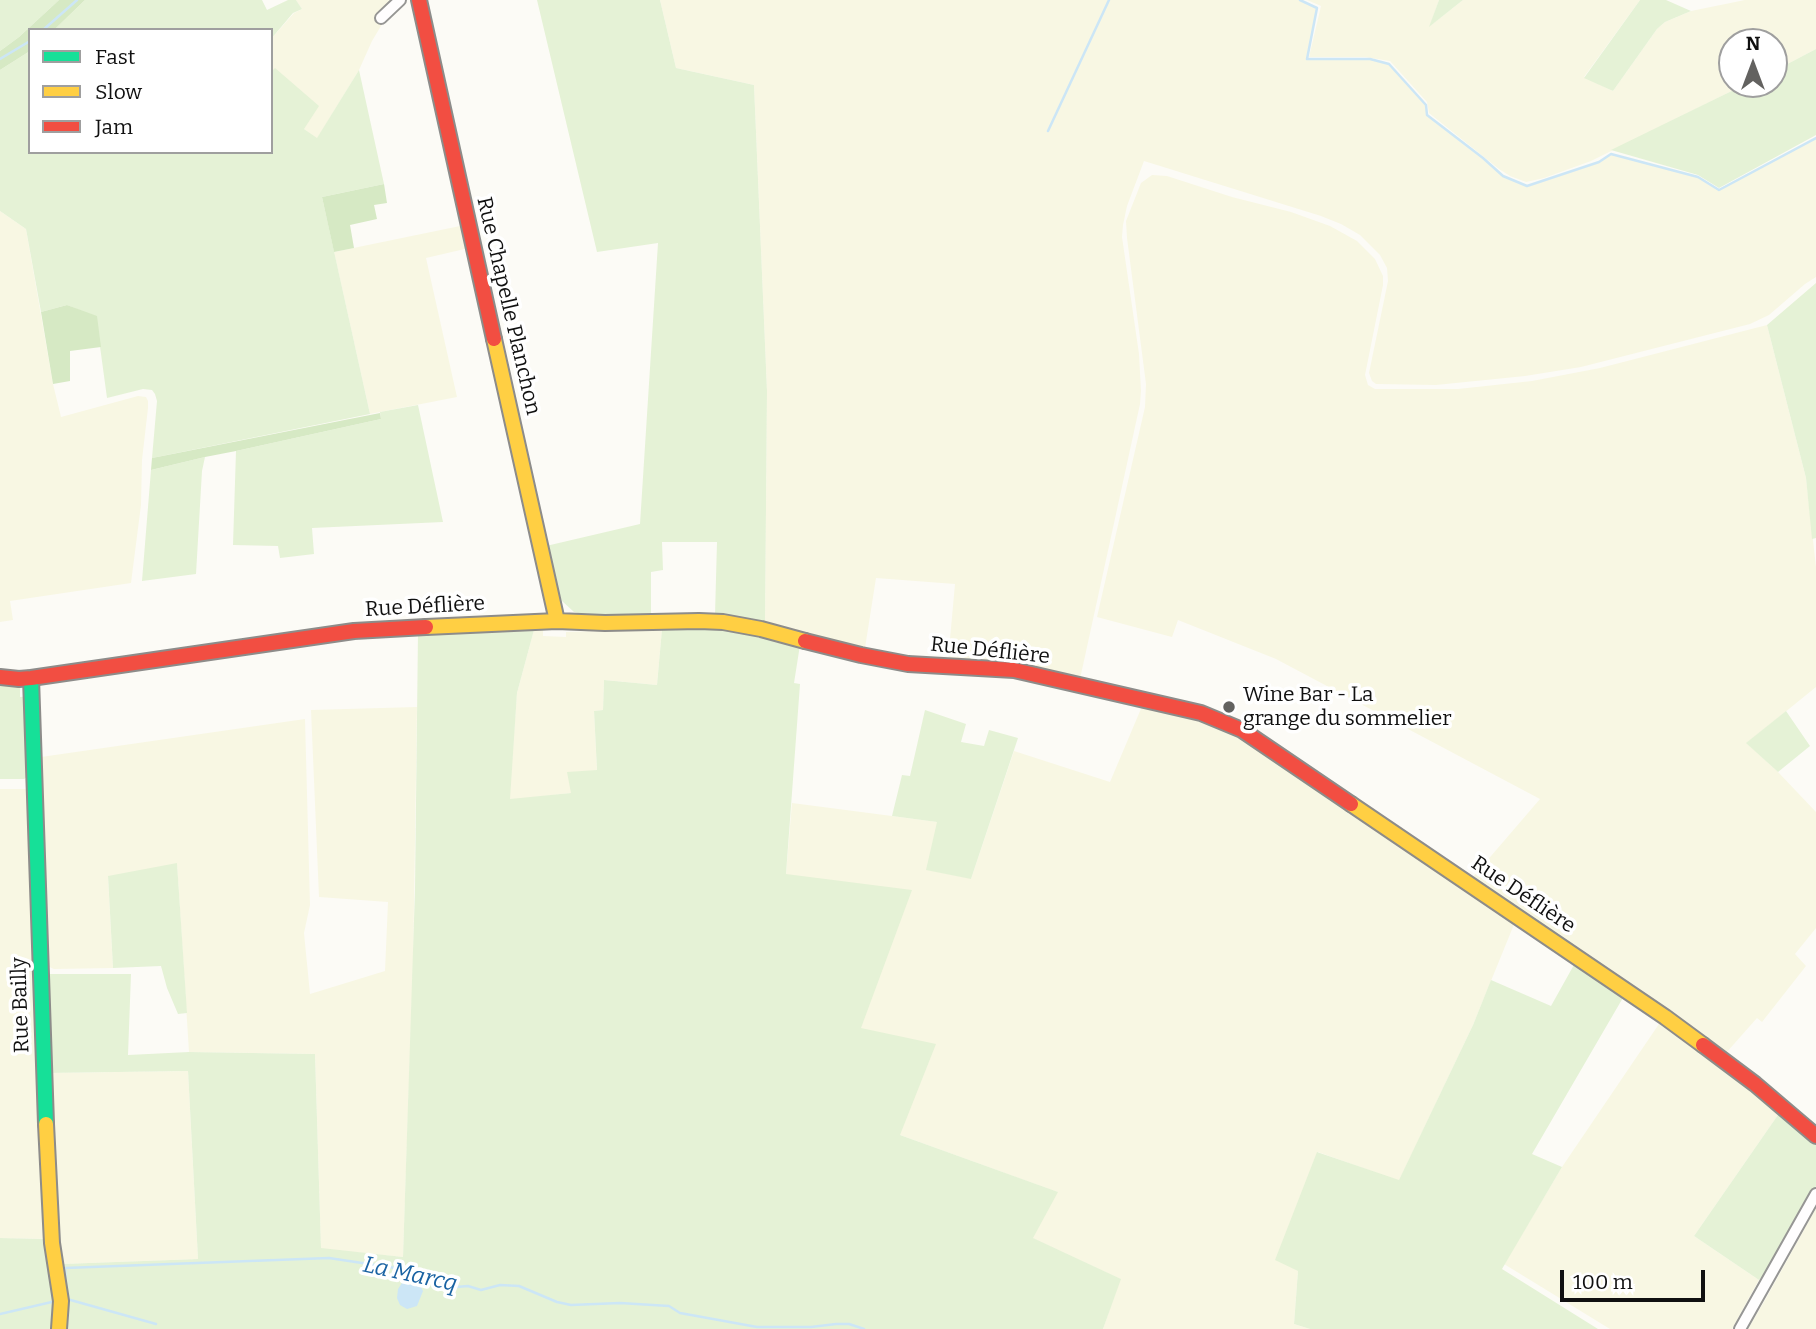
<!DOCTYPE html>
<meta charset="utf-8">
<style>
body{margin:0}
#map{position:relative;width:1816px;height:1329px;overflow:hidden;background:#fcfbf6;font-family:Bitter,serif}
canvas{display:block}
.legend{position:absolute;left:28px;top:28px;width:245px;height:126px;box-sizing:border-box;background:#fff;border:2px solid #9f9f9f;margin:0;padding:9px 12px;list-style:none;font-size:21px;color:#101010}
.legend li{display:flex;align-items:center;gap:14px;height:35px}
.legend b{width:35px;border:2px solid #9f9f9f}
.north{position:absolute;left:1718px;top:28px;width:70px;height:70px;box-sizing:border-box;background:#fff;border:2px solid #9f9f9f;border-radius:50%;rotate:0deg;font-size:19px;font-weight:700;line-height:28px;text-align:center;color:#101010}
.north::after{content:'';display:block;margin:auto;width:24px;height:32px;background:#636260;clip-path:polygon(50% 0,100% 100%,50% 72%,0 100%)}
.scale{position:absolute;left:1560px;top:1270px;width:145px;height:32px;box-sizing:border-box;border:4px solid #101010;border-top:0;padding-left:9px;font-size:21px;line-height:24px;white-space:nowrap;color:#101010;-webkit-text-stroke:5px #fff;paint-order:stroke}
</style>
<div id="map">
<canvas width="1816" height="1329"></canvas>
<ul class="legend">
<li><b style="height:9px;background:#16e098"></b>Fast</li>
<li><b style="height:9px;background:#ffcf43"></b>Slow</li>
<li><b style="height:9px;background:#f24e42"></b>Jam</li>
</ul>
<div class="north">N</div>
<div class="scale">100 m</div>
</div>
<script>
const ctx = document.querySelector('canvas').getContext('2d');
ctx.lineJoin = 'round';
function fillPath(path, color) { ctx.fillStyle = color; ctx.fill(path, 'evenodd'); }
const shape = rows => new Path2D(rows.map(r => 'M' + r).join(''));
function strokePath(path, color, width, dash) { ctx.strokeStyle = color; ctx.lineWidth = width; ctx.lineCap = dash ? 'butt' : 'round'; ctx.setLineDash(dash || []); ctx.stroke(path); }
function label(font, color, halo, rows, align = 'center') {
  ctx.font = font + ' Bitter,serif'; ctx.lineWidth = 7; ctx.setLineDash([]); ctx.textBaseline = 'middle'; ctx.strokeStyle = halo; ctx.fillStyle = color; for (const [text, x, y, turn = 0] of rows) {
    ctx.save(); ctx.translate(x, y); ctx.rotate((+turn || 0) * Math.PI / 180); ctx.textAlign = isNaN(turn) ? turn : align; if (halo) ctx.strokeText(text, 0, 0); ctx.fillText(text, 0, 0); ctx.restore();
  }
}
const farmland = shape([
 [296,0,407,0,384,21,372,41,359,70,317,139,304,129,271,72,271,39,294,13,302,9],
 [660,0,1300,0,1317,8,1307,59,1370,59,1389,64,1426,105,1427,115,1483,158,1503,176,1527,186,1599,162,1611,154,1698,177,1719,190,1816,138,1816,277,1805,284,1769,315,1750,324,1581,367,1525,376,1436,385,1376,384,1372,381,1369,373,1388,281,1387,268,1380,255,1360,235,1341,224,1321,216,1144,161,1127,206,1123,225,1122,237,1139,354,1141,391,1140,404,1080,679,948,661,955,584,876,578,865,648,765,623,767,391,754,85,676,68],
 [1307,0,1439,0,1430,26,1463,0,1640,0,1584,77,1613,91,1657,29,1665,22,1691,11,1745,0,1816,0,1816,49,1774,71,1774,42,1732,42,1732,84,1746,84,1591,161,1544,178,1526,182,1510,176,1499,169,1429,113,1427,102,1390,61,1365,57,1309,57,1321,6],
 [1152,175,1167,176,1232,197,1291,212,1330,226,1357,241,1375,259,1383,276,1383,285,1365,375,1368,385,1375,389,1458,389,1532,381,1600,368,1767,325,1806,478,1816,567,1816,687,1747,743,1778,772,1816,812,1816,928,1795,954,1806,966,1762,1022,1757,1018,1726,1053,1623,979,1473,877,1540,799,1276,659,1178,620,1172,637,1097,617,1145,407,1146,384,1127,238,1126,221,1141,183],
 [0,211,26,229,53,384,61,417,138,396,146,397,148,401,148,408,142,460,141,505,131,583,10,601,13,620,0,622],
 [465,225,469,248,426,258,457,397,370,414,334,252],
 [662,629,657,685,604,680,603,710,594,711,597,771,571,793,509,800,517,693,534,630,543,630,543,636,566,637,566,632],
 [1143,704,1213,724,1228,730,1261,750,1333,800,1343,804,1515,922,1473,1025,1399,1181,1318,1152,1298,1271,1294,1324,1310,1329,1103,1329,1120,1279,1032,1238,1057,1192,900,1135,860,1028,786,874,792,803,938,822,971,879,1014,751,1110,782],
 [417,707,413,970,403,1257,321,1249,315,1054,189,1052,177,864,108,877,113,968,54,969,47,966,41,757,305,719,310,905,304,933,310,994,385,971,388,902,319,897,311,710],
 [0,789,31,789,49,1239,0,1238],
 [1661,1021,1780,1112,1694,1236,1759,1280,1732,1329,1610,1329,1504,1264,1562,1167],
 [188,1071,198,1259,62,1264,50,1073],
 [1816,1208,1816,1329,1748,1329,1765,1300]
]);
const green = shape([
 [0,0,59,0,19,37,0,51],
 [85,0,262,0,267,10,288,0,296,0,302,9,293,13,271,39,271,30,54,30],
 [537,0,660,0,676,68,754,85,767,391,765,623,737,617,715,615,717,542,662,542,663,570,651,572,651,616,590,616,574,612,562,601,558,590,555,591,546,546,640,524,658,243,597,252],
 [1439,0,1463,0,1429,27],
 [1640,0,1666,0,1691,11,1665,22,1657,29,1613,91,1584,78],
 [1816,49,1816,135,1719,188,1698,175,1611,150,1746,84,1774,84,1774,71],
 [30,51,30,152,271,152,271,72,275,68,319,106,304,129,317,138,359,70,384,184,322,197,370,414,152,458,157,401,155,394,152,390,143,389,107,398,96,317,67,305,41,312,26,229,0,211,0,70],
 [1816,283,1816,538,1812,539,1806,478,1767,325],
 [418,405,443,522,312,528,314,554,280,558,278,546,233,545,236,451,381,419,380,412],
 [205,457,202,471,196,574,142,581,151,470],
 [714,628,731,629,800,645,794,683,800,684,786,874,912,890,861,1028,936,1044,900,1135,1058,1192,1033,1238,1121,1279,1103,1329,61,1329,63,1323,68,1324,69,1309,64,1307,62,1264,198,1259,188,1071,47,1073,46,974,131,974,128,1055,189,1052,315,1054,321,1248,403,1257,415,889,418,632,534,630,517,693,510,799,571,793,567,772,597,770,594,711,603,710,604,680,657,685,662,629],
 [0,682,20,685,20,697,31,696,29,776,24,779,0,779],
 [925,710,966,724,961,742,984,746,989,730,1018,738,971,879,926,870,937,822,892,816,902,775,910,776],
 [1786,711,1810,746,1778,772,1746,743],
 [177,863,187,1013,178,1014,167,988,161,966,113,968,108,876],
 [1575,963,1624,996,1532,1154,1562,1167,1502,1269,1598,1329,1310,1329,1294,1324,1298,1271,1275,1260,1317,1152,1399,1180,1473,1025,1491,980,1551,1006],
 [1780,1112,1816,1142,1816,1186,1763,1279,1761,1278,1759,1280,1694,1236],
 [0,1238,45,1239,54,1276,55,1329,0,1329]
]);
const forest = shape([
 [59,0,85,0,54,30,30,30,30,51,0,70,0,51,19,37],
 [384,184,387,203,374,205,377,219,350,225,354,248,334,252,322,197],
 [67,305,97,316,101,347,70,351,70,381,53,384,41,312],
 [380,413,381,419,236,451,205,457,151,470,152,458]
]);
const water = shape([
 [413,1282,419,1283,423,1291,417,1306,407,1309,400,1305,397,1298,398,1289,402,1283]
]);
const stream = shape([
 [1300,0,1317,8,1307,59,1370,59,1389,64,1426,105,1427,115,1483,158,1503,176,1527,186,1599,162,1611,154,1698,177,1719,190,1816,138],
 [43,30,77,0],
 [0,59,30,41],
 [1048,131,1109,0],
 [66,1286,65,1268,329,1258,402,1269,456,1287,468,1286,481,1290,500,1285,519,1286,557,1302,571,1305,620,1303,669,1306,680,1313,757,1327,811,1327,836,1324,849,1324,864,1329],
 [67,1299,156,1324],
 [0,1314,56,1301]
]);
const street = shape([
 [381,18,400,0],
 [1740,1329,1816,1194]
]);
const fast = shape([
 [31,678,46,1124]
]);
const slow = shape([
 [494,339,557,621],
 [426,627,557,621,605,623,699,621,723,622,761,629,805,641],
 [1351,804,1665,1017,1703,1045],
 [46,1124,52,1243,61,1301,59,1329]
]);
const jam = shape([
 [419,0,494,339],
 [805,641,861,655,908,664,1014,670,1201,713,1242,730,1351,804],
 [0,677,19,679,31,678,354,631,426,627],
 [1703,1045,1755,1084,1816,1136]
]);
const markers = [
 [1229,707,7,"#636260"]
];
const streetNames = [
 ["Rue Chapelle Planchon",508,306,77],
 ["Rue Déflière",425,607,-3],
 ["Rue Déflière",990,651,6],
 ["Rue Déflière",1523,895,34],
 ["Rue Bailly",21,1005,-92]
];
const poiNames = [
 ["Wine Bar - La",1243,695],
 ["grange du sommelier",1243,719]
];
const waterNames = [
 ["La Marcq",410,1275,12]
];
fillPath(farmland, '#f8f7e3');
fillPath(green, '#e5f2d6');
fillPath(forest, '#d6e9c4');
fillPath(water, '#cce6f6');
strokePath(stream, '#cce6f6', 2.5);
strokePath(street, '#969694', 14);
strokePath(fast, '#8d8c8a', 18);
strokePath(slow, '#8d8c8a', 18);
strokePath(jam, '#8d8c8a', 18);
strokePath(street, '#fffefe', 10);
strokePath(fast, '#16e098', 14);
strokePath(slow, '#ffcf43', 14);
strokePath(jam, '#f24e42', 14);
for (const [x, y, r, color] of markers) { const dot = new Path2D(); dot.arc(x, y, r, 0, 2 * Math.PI); ctx.fillStyle = color; ctx.fill(dot); strokePath(dot, '#fff', 2.5); }
label('21px', '#101010', '#fff', streetNames);
label('21px', '#101010', '#fff', poiNames, 'left');
label('italic 23px', '#1962a2', '#fff', waterNames);
</script>
